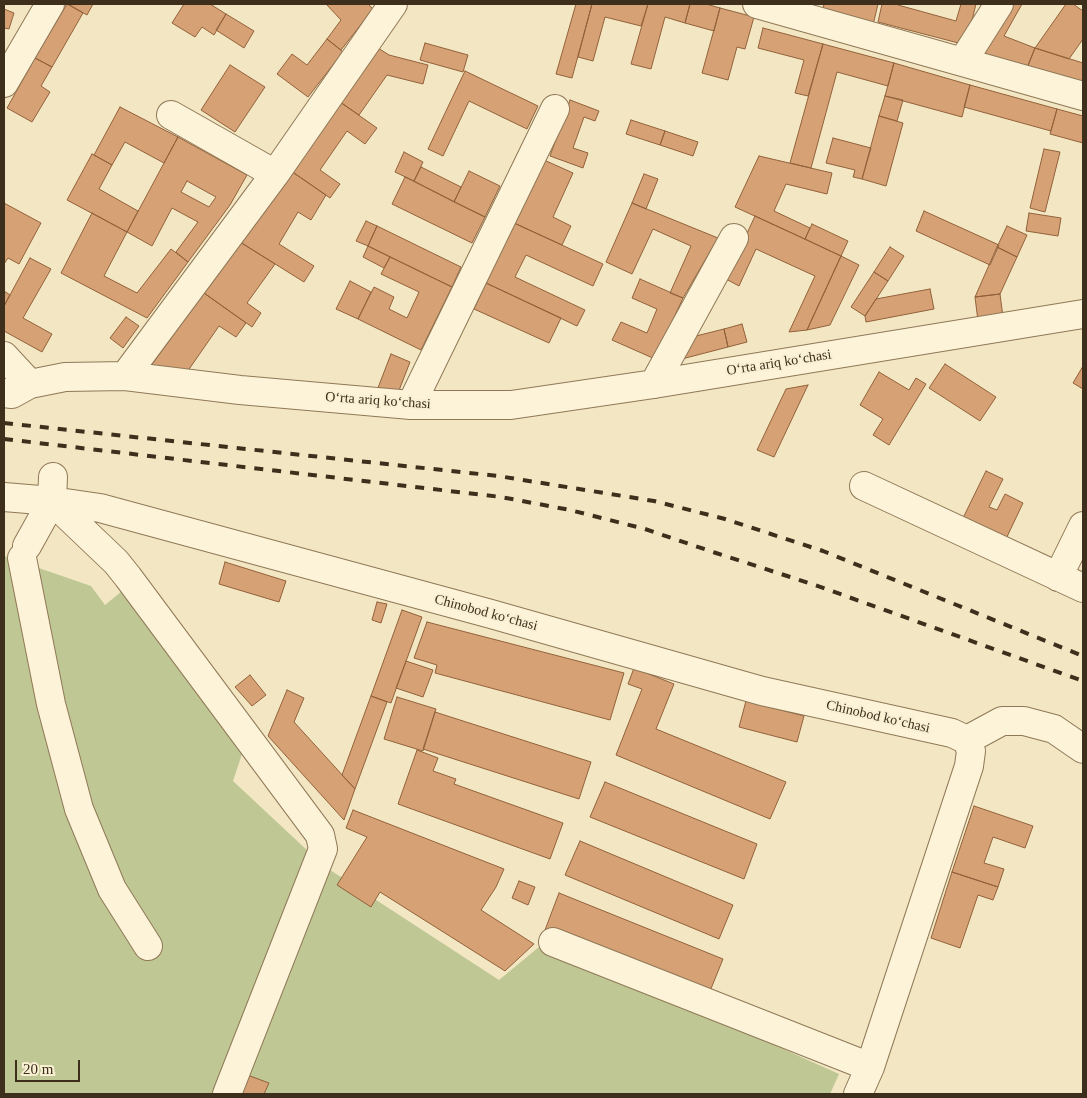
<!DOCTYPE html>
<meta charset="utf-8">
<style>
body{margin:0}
#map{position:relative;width:1087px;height:1098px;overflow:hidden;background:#f3e7c3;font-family:"Times New Roman",serif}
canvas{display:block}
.frame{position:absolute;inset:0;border:5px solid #3e2f1d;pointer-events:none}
.scale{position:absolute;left:15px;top:1060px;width:65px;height:22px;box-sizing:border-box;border:2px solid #3e2f1d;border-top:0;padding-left:6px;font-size:15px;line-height:18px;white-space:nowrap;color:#3e2f1d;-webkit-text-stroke:4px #f9f0d4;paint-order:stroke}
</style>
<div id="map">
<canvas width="1087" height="1098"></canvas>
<div class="frame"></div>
<div class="scale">20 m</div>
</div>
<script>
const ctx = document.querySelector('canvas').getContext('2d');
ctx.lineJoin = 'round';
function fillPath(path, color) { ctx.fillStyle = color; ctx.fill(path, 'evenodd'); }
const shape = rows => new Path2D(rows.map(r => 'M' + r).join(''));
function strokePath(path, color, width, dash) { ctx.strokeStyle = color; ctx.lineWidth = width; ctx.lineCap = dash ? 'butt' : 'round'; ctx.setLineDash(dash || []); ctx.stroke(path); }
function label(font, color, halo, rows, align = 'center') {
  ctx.font = font + ' "Times New Roman",serif'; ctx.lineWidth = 4; ctx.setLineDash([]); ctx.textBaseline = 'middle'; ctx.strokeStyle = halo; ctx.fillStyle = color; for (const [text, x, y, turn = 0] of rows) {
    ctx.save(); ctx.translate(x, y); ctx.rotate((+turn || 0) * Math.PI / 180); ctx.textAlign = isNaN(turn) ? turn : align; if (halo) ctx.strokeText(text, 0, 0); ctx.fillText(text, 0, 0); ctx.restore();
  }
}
const cemetery = shape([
 [4,556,91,586,105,605,122,591,243,751,233,781,324,866,499,980,545,942,839,1074,830,1094,4,1094]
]);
const building = shape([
 [67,4,83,13,52,67,35,58,67,4],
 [68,4,93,4,87,15,68,4],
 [184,4,210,4,226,14,214,35,202,27,195,37,172,23,184,4],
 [326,4,368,4,373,9,341,50,327,39,341,20,326,4],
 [576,4,592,4,572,78,556,74,576,4],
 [592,4,648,4,641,26,605,17,593,61,578,57,592,4],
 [648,4,690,4,685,23,665,17,651,69,631,64,648,4],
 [690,4,706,4,720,8,714,31,685,23,690,4],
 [824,4,878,4,873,25,822,12,824,4],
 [882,4,898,4,898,5,956,21,961,4,976,4,966,45,878,22,882,4],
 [1004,4,1022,4,1004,36,1035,48,1027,68,976,53,1004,4],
 [1066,4,1073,4,1083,11,1083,39,1069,59,1035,48,1066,4],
 [720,8,754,17,745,49,737,47,728,80,702,73,720,8],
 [4,9,14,13,9,29,4,28,4,9],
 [226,14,254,31,244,48,216,30,226,14],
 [763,28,823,44,808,96,795,93,804,60,758,48,763,28],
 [327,39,343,52,308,97,277,74,292,54,307,65,327,39],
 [425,43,468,55,463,72,420,60,425,43],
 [823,44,894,63,888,86,837,72,811,168,790,163,823,44],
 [378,48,389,55,428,65,423,84,387,75,359,115,340,102,378,48],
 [1035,48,1083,63,1083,84,1027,68,1035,48],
 [35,58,52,67,41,86,50,92,32,122,7,108,35,58],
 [894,63,970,85,962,117,885,96,894,63],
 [230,65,265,87,235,132,201,110,230,65],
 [465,71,538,106,527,129,469,101,443,156,428,149,465,71],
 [970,85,1057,109,1051,131,964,107,970,85],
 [885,96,903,100,897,121,879,116,885,96],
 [570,100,599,111,595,121,584,117,573,148,588,153,583,168,550,156,570,100],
 [340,102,377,128,365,144,347,131,320,170,340,184,330,198,291,171,340,102],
 [120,107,178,137,164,163,125,142,112,165,94,155,120,107],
 [1057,109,1083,116,1083,143,1050,134,1057,109],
 [879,116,903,123,886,186,862,179,879,116],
 [631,120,665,131,660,145,626,134,631,120],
 [665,131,698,142,693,156,660,145,665,131],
 [178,137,247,175,230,205,188,262,176,252,198,222,172,208,152,246,127,232,178,137],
 [187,181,216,197,209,207,181,192,187,181],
 [833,138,871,148,862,179,853,177,855,170,826,163,833,138],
 [1044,149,1060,152,1045,212,1030,208,1044,149],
 [404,152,423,162,414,181,395,172,404,152],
 [92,154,112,165,99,189,138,211,127,232,67,200,92,154],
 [759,156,832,173,827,194,786,184,774,211,810,228,805,239,735,207,759,156],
 [544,160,573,173,553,217,571,226,562,245,514,223,544,160],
 [421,167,461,187,454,202,414,181,421,167],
 [291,171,326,195,311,220,298,212,279,244,314,266,304,282,240,242,291,171],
 [469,171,500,186,485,217,454,202,469,171],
 [644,174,658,179,646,209,632,203,644,174],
 [405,177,485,217,472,243,392,204,405,177],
 [4,203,41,223,19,264,8,258,4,264,4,203],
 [632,203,718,238,683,298,670,293,691,246,653,229,632,274,606,262,632,203],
 [924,211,999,245,990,265,916,231,924,211],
 [92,213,127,232,104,276,137,293,171,249,188,262,147,318,61,273,92,213],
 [1029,213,1061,218,1058,236,1026,231,1029,213],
 [755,216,841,256,807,330,789,332,815,276,756,249,739,286,726,279,755,216],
 [366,221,377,226,368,246,356,241,366,221],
 [514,223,603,264,593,286,526,255,515,277,585,310,577,326,486,283,514,223],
 [812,224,848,241,841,256,805,239,812,224],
 [377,226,461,267,452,287,368,246,377,226],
 [1007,226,1027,235,1017,257,997,247,1007,226],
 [240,242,275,264,247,303,261,313,252,327,204,293,240,242],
 [368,246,390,257,384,268,363,257,368,246],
 [890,247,904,256,888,281,874,272,890,247],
 [997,247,1017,257,1000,294,975,297,997,247],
 [841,256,859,265,830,325,807,330,841,256],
 [390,257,452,287,421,350,358,319,374,287,394,297,389,309,407,318,419,292,381,274,390,257],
 [30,258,51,269,23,318,52,334,42,352,4,331,4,306,30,258],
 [874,272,888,281,865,316,851,307,874,272],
 [640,279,683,298,655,359,612,340,621,322,647,333,657,309,632,298,640,279],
 [350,281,371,292,358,319,336,309,350,281],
 [486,283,561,318,549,343,474,309,486,283],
 [930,289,934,309,866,322,865,316,876,299,930,289],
 [4,291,10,295,4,306,4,291],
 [204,293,246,323,236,337,219,326,185,375,150,367,204,293],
 [1000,294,1003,317,978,321,975,297,1000,294],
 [126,317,139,326,123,348,110,338,126,317],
 [742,324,747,342,728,347,724,329,742,324],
 [724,329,728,347,678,360,692,337,724,329],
 [391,354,410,362,398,393,376,393,391,354],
 [945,364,996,397,980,421,929,388,945,364],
 [1083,366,1083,389,1073,383,1083,366],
 [879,372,909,390,916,378,926,384,889,445,873,435,883,419,860,405,879,372],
 [808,385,774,457,757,450,786,389,808,385],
 [986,471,1003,479,989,507,997,510,1005,494,1023,503,1005,541,962,520,986,471],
 [225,562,286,581,279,602,219,584,225,562],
 [377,602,387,604,381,623,372,620,377,602],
 [402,610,422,617,391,703,371,696,402,610],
 [427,622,624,673,610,720,435,673,437,665,414,658,427,622],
 [406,661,433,670,423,697,396,688,406,661],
 [634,668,674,684,656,729,786,782,770,819,616,755,642,689,628,684,634,668],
 [250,675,266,695,252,706,235,687,250,675],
 [287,690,304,698,294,722,355,789,344,820,268,736,287,690],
 [371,696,387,702,355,789,342,775,371,696],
 [397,697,436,709,423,751,384,739,397,697],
 [746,701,804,716,797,742,739,727,746,701],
 [435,712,591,762,579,799,423,749,435,712],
 [417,750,438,758,433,771,456,779,454,784,563,823,550,859,398,804,417,750],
 [605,782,757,844,744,879,590,817,605,782],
 [974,806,1033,826,1025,848,993,837,984,863,1004,869,998,887,952,872,974,806],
 [353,810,504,869,496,887,481,910,534,944,505,971,380,892,371,907,337,885,367,837,346,828,353,810],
 [580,841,733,905,719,939,565,875,580,841],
 [952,872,998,887,993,900,978,895,960,948,931,938,952,872],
 [519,881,535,887,528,905,512,898,519,881],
 [559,893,723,959,708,996,545,930,559,893],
 [242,1073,269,1083,264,1094,234,1094,242,1073]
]);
const minor = shape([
 [757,4,1083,96],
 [963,61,999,4],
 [4,83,50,4],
 [171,115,275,174],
 [4,356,30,384,65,377,125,376,240,390,411,405,511,405,654,384,1083,314],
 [125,376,275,174,393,4],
 [654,384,734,238],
 [4,393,12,394,30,384],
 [411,405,555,109],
 [864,486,1083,588],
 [4,497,52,501,100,508,491,614,762,691,952,733,967,740],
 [52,501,116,562,128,577,320,835,323,849,227,1094],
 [27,546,52,501,53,477],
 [22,558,51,704,79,809,112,889,148,946],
 [1058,577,1083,526],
 [967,740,1002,721,1024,721,1054,729,1083,749],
 [553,942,870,1067],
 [858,1094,870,1067,969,766,971,751,967,740]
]);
const rail = shape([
 [4,423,498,476,654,501,725,519,823,551,1083,656],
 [4,439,501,497,570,510,645,529,716,553,815,585,1083,681]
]);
const streetNames = [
 ["Oʻrta ariq koʻchasi",779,363,-9],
 ["Oʻrta ariq koʻchasi",378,401,4],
 ["Chinobod koʻchasi",486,613,15],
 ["Chinobod koʻchasi",878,717,13]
];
fillPath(cemetery, '#bfc795');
fillPath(building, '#d5a175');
strokePath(building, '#92613a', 1);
strokePath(minor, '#907857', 30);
strokePath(minor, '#fcf3d8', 28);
strokePath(rail, '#3e2f1d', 4, [9, 9]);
label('14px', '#3e2f1d', '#f9f0d4', streetNames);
</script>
